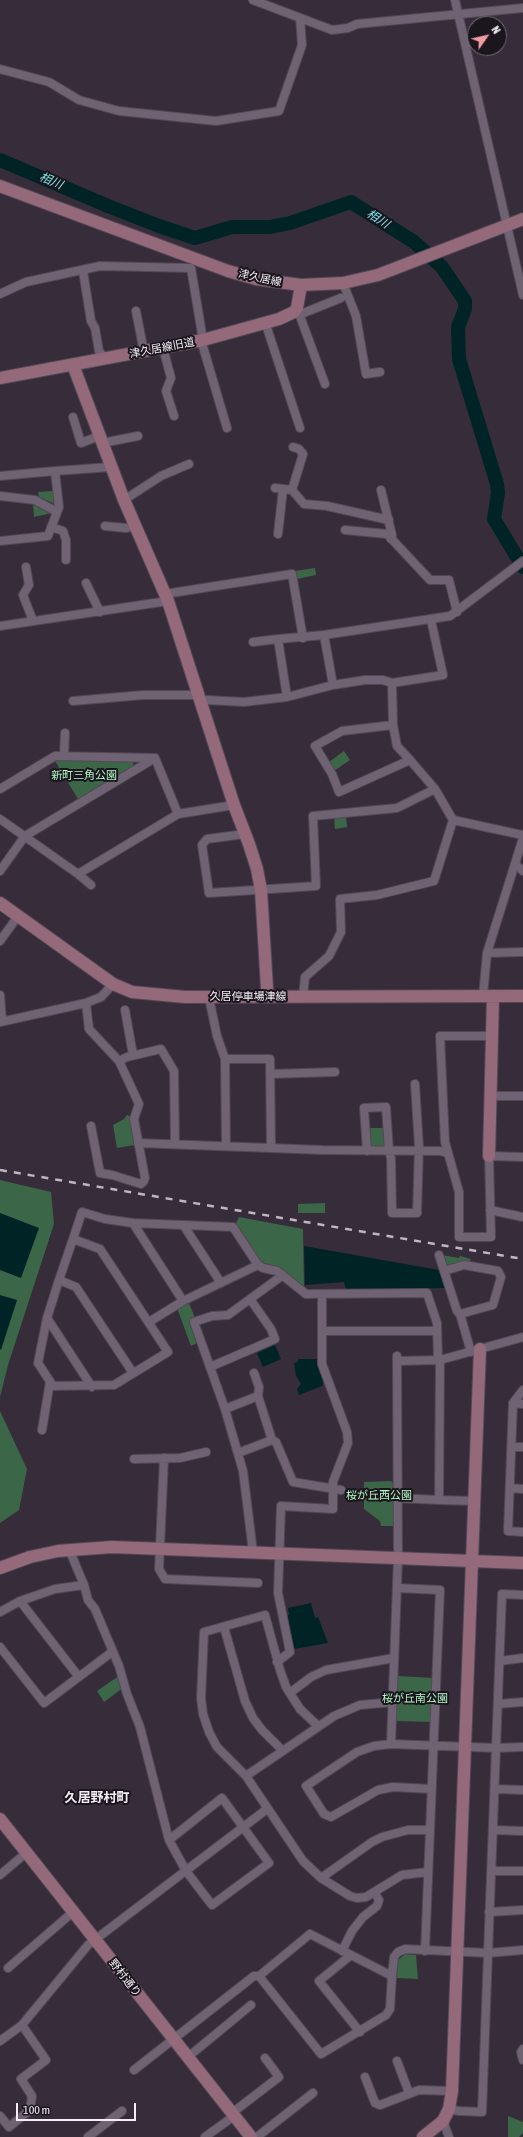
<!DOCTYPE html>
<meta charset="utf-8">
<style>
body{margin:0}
#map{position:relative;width:523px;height:2137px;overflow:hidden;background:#372c3a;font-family:"Asap Condensed",sans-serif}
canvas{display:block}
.north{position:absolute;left:467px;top:16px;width:40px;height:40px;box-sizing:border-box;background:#1b161d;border:1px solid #726c74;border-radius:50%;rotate:56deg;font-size:11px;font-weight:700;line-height:16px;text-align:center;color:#f5eef7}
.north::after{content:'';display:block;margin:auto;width:14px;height:18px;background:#f49aa4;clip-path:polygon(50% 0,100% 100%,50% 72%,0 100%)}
.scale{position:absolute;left:16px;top:2103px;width:120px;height:18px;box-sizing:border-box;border:2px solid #f5eef7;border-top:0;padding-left:5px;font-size:12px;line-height:14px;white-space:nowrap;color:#f5eef7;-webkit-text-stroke:3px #1b161d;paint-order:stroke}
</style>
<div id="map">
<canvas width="523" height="2137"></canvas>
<div class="north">N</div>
<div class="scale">100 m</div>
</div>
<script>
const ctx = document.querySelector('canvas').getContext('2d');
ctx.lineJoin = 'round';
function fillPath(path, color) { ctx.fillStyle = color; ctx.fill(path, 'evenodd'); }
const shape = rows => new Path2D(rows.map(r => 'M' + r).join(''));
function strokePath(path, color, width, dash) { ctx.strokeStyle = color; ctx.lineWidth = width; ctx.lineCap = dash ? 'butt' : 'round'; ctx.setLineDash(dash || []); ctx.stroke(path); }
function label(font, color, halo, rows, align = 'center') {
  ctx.font = font + ' "Asap Condensed","Noto Sans JP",sans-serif'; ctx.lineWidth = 4; ctx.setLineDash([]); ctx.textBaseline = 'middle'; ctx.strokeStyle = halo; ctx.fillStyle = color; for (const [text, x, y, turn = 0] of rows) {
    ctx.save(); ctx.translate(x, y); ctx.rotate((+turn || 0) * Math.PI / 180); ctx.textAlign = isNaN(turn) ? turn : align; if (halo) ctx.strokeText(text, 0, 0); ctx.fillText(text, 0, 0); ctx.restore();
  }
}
const green = shape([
 [53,491,55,504,39,497,38,492],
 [33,504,37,505,52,513,34,517],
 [315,568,316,575,297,579,295,571],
 [344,751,350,760,334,771,329,762],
 [57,759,133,761,134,767,78,799,55,761],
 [346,815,347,827,335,829,334,816],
 [127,1115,130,1116,135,1145,117,1148,113,1125,124,1119],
 [370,1128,384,1128,386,1148,371,1147],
 [0,1180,51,1192,54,1224,8,1365,0,1397],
 [325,1203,325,1213,298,1213,298,1204],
 [239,1217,303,1229,304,1289,280,1268,261,1262,236,1223],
 [442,1255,459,1258,460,1256,471,1259,470,1261,445,1267],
 [189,1303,195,1318,190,1320,197,1343,191,1346,177,1308],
 [0,1411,27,1469,19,1510,0,1523],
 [391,1481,393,1483,393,1526,381,1526,380,1521,364,1509,364,1482],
 [120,1675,123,1688,104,1702,97,1691],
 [398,1676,434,1678,432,1722,396,1721],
 [405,1954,416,1955,418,1979,397,1978,398,1960],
 [508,2116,523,2122,523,2133,519,2137,508,2137]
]);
const water = shape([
 [0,1213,39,1228,21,1278,0,1270],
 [304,1246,439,1270,446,1288,346,1290,344,1282,305,1285],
 [0,1295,17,1300,1,1350,0,1349],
 [275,1345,281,1359,263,1367,257,1353],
 [298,1359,318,1359,319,1368,324,1381,322,1386,299,1395,297,1389,301,1384,296,1376,294,1363,298,1362],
 [311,1603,315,1618,318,1617,328,1643,294,1649,287,1615,289,1615,288,1608]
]);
const river = shape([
 [0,160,108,206,159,226,195,238,232,227,270,227,290,223,351,202,414,242,442,267,465,301,465,309,458,327,459,359,497,484,498,493,494,519,523,567]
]);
const street = shape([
 [253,0,332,30,348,28,357,24,523,8],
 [455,0,523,295],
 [0,69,49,82,79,100,119,111,216,121,279,111,302,45,300,18],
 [83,271,91,321,95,328,99,351,105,359],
 [343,283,356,316,366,374,380,372],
 [0,294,26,282,100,266,191,268,203,340],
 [297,308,325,384],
 [136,311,144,352],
 [301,314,341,298],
 [265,322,300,428],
 [201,340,227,428],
 [163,348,171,378,166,391,174,416],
 [73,417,81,443,99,436],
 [102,443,138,436],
 [0,476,55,471],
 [275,488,292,490,304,504,327,506,389,520],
 [292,490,303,454,299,449,293,447],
 [381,490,392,535,391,539],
 [0,496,35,500,57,512],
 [124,500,161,476,189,464],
 [105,526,126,528,136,526],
 [51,527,63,531,66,540,66,560],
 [345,530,387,534,430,580,449,580,457,612],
 [278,534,283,489],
 [0,541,48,536,59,507,55,471,111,467],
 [26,567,29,585,23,595,33,621],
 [86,583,100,612],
 [165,594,292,574,303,638],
 [0,626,168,601],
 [253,642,278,639],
 [333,685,365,680,383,680,392,683],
 [287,697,333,685,324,635],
 [73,701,143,695,198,695],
 [201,702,207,700,244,702,287,697,278,639,324,635,450,616,523,561],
 [393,725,397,746,410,760],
 [64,756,65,733],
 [0,789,55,756,155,758,178,814],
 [435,789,453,820,523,835],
 [0,819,78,874,178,814,234,805],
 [245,834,207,839,202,845,209,893,316,886,313,816,397,808,435,789,410,760,339,792,332,774,315,746,342,731,393,725,392,683,443,675,431,620],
 [515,864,523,871],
 [0,871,25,836,155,758],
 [78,874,91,885],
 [0,941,18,916],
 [487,953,523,952],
 [0,995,2,1021],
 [483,996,487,953,523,838],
 [303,997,305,977,329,956,341,932,340,899,377,895,434,881,453,820],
 [209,998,217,1036,225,1059,226,1145],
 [86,1003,89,1029,119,1061,139,1104,134,1119,145,1178,144,1181,141,1184,112,1175,100,1173,91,1126],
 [125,1010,133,1055],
 [0,1022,86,1003,101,997,113,984],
 [492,1036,440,1036,445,1142,459,1192,459,1237,491,1237,489,1156,523,1157],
 [225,1059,270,1059,271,1148],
 [119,1061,127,1057,161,1049,174,1071,175,1144],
 [270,1074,335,1072],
 [491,1096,523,1096],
 [138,1143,323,1150,440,1151,447,1153],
 [367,1151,364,1108,386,1107,389,1151,391,1158,392,1213,417,1213,419,1147,415,1084],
 [490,1210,523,1217],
 [133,1223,183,1301],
 [184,1226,221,1283],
 [73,1239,100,1249,168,1352,114,1385,53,1386,38,1363,47,1318,59,1280,73,1239,82,1212,105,1219,133,1223,233,1227,258,1265,263,1268,277,1271,306,1294,427,1293,437,1323,438,1360],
 [439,1255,457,1311,460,1314],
 [444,1271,464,1265,498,1271,501,1277,493,1305,460,1314,471,1352],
 [59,1280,76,1287,133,1373],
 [47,1318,92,1387],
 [149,1322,183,1301,258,1265],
 [322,1331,437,1331],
 [397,1361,440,1360,523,1337],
 [210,1367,275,1339,271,1329,250,1299],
 [254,1373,259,1387,258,1396,272,1440,276,1442,293,1482,341,1490],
 [513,1403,523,1390],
 [523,1404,513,1403,508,1531,523,1532],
 [225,1409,258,1396],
 [42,1430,50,1382],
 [512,1447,523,1447],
 [238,1453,272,1440],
 [164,1458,159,1569,165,1579,258,1583],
 [134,1459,180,1458,206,1452],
 [510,1488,523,1489],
 [397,1498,439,1500,440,1360],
 [439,1500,475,1501],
 [69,1549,84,1585,88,1600,95,1609,119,1666,127,1694,140,1727,169,1840],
 [253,1552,243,1471,225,1409,194,1322,212,1316,228,1315,283,1275],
 [397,1588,440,1590,425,1951],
 [523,1595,502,1594,488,1953,523,1950],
 [20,1601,79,1677],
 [0,1612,20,1601,55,1589,84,1585],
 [224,1627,245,1701,253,1718,262,1730,283,1751],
 [0,1647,44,1703,112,1652],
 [500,1661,523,1658],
 [277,1662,290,1652,278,1593,281,1506,333,1509,333,1482,348,1443,347,1432,322,1364,322,1294],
 [290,1693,311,1677,326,1670,394,1658],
 [498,1704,523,1702],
 [318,1726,300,1709,286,1687,280,1670,265,1615,204,1632,201,1698,203,1714,209,1732,217,1747,246,1776,303,1861,321,1878,350,1896,357,1898,366,1897,402,1875,428,1872],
 [391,1744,398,1558,397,1356],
 [246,1776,334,1716,360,1705,393,1702],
 [431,1789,393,1787,378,1790,331,1817,324,1814,306,1786,357,1752,374,1746,391,1744,496,1748,523,1747],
 [495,1789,523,1790],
 [222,1798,269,1863,212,1905,186,1871,169,1840,222,1798],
 [493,1830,523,1831],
 [491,1871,523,1871],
 [0,1875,26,1853],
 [321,1878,372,1842,382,1837,408,1830,430,1830],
 [489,1912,523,1910],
 [310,1934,392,1976,390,2009,386,2015,321,2054,259,1976,310,1934],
 [342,1951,352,1931,363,1917,377,1906,379,1900,374,1892],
 [351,1955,319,1981,360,2032],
 [8,1968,73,1912],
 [392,1976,394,1957,398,1952,405,1949,488,1953,482,2112,459,2111,449,2109],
 [0,2041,22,2025,88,1945,267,1809],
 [523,2049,521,2052,523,2060],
 [188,2057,251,2005],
 [397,2061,409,2093],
 [134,2070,254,1976,259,1976],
 [365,2077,375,2103,380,2105,419,2090,452,2091],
 [232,2113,279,2077,265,2058],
 [0,2116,9,2127,30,2110,32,2096,21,2079,46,2060,22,2025],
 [443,2121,449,2137],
 [88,2137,122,2111],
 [205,2137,234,2116],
 [257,2137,313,2093]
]);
const secondary = shape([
 [0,186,228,271,256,279,301,285,343,283,378,275,523,219],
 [73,365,124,500,168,601,234,805,249,844,257,869,261,890,267,988,265,997],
 [0,378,203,340,279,319,294,312,297,308,301,285],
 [0,903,113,984,132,992,185,997,523,996],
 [489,1156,493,996],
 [0,1568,30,1557,58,1551,112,1547,523,1563],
 [0,1819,251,2137],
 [423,2137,443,2121,449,2109,452,2091,480,1349]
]);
const rail = shape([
 [0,1170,523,1259]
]);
const streetNames = [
 ["津久居線",260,278,12],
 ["津久居線旧道",162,348,-11],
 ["久居停車場津線",248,997],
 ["野村通り",125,1978,52]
];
const parkNames = [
 ["新町三角公園",84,776],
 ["桜が丘西公園",379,1496],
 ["桜が丘南公園",415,1699]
];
const waterNames = [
 ["相川",51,181,23],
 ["相川",378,219,32]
];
const quarterNames = [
 ["久居野村町",97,1798]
];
fillPath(green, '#3b6648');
fillPath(water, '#002426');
strokePath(river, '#002426', 14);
strokePath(street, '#524854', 10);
strokePath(secondary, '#524854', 14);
strokePath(street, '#6f6272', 8);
strokePath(secondary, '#94697a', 12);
strokePath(rail, '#bfb6c1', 2.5, [7, 7]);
label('11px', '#f5eef7', '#1b161d', streetNames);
label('11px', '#b1f6c4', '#1b161d', parkNames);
label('italic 12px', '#7be4ec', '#1b161d', waterNames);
label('bold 13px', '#f5eef7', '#1b161d', quarterNames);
</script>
